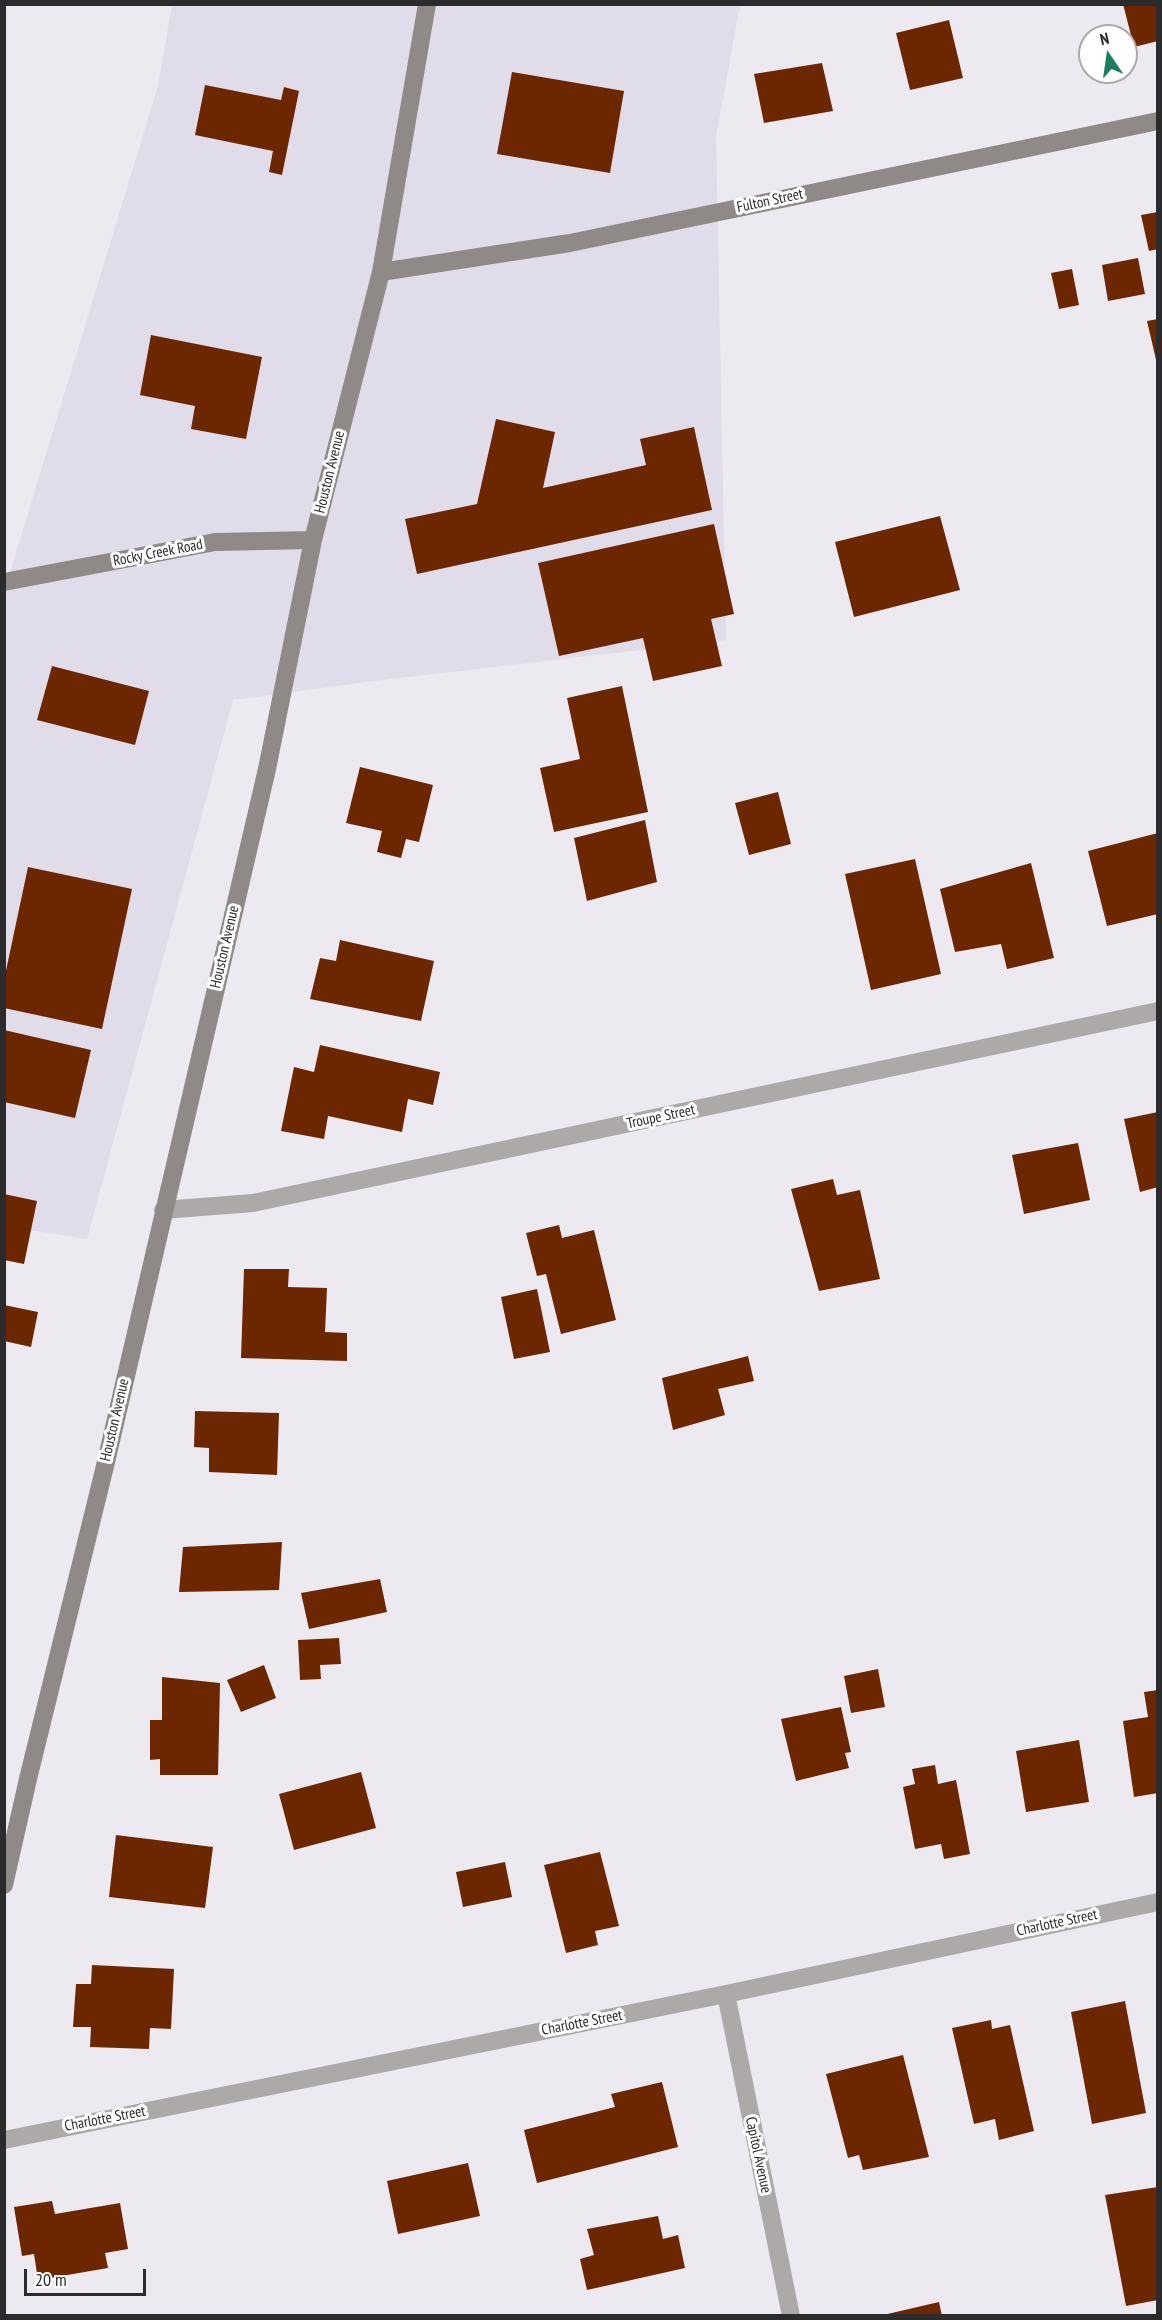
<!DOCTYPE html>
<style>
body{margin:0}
#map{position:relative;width:1162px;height:2320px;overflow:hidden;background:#ece9f1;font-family:"PT Sans Narrow",sans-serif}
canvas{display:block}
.frame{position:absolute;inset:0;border:6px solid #2b2a2d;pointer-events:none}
.north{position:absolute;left:1078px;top:24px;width:60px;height:60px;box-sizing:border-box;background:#fff;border:2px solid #aaaaab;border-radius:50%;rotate:347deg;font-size:16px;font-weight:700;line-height:24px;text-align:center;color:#2b2a2d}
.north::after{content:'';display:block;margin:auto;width:21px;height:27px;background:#18805b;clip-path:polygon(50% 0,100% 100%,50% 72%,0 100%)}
.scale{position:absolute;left:24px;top:2269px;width:122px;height:27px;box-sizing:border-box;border:3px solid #2b2a2d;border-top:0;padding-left:8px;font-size:18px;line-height:21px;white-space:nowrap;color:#2b2a2d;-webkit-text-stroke:4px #fff;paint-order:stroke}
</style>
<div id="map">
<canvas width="1162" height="2320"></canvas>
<div class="frame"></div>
<div class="north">N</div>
<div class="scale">20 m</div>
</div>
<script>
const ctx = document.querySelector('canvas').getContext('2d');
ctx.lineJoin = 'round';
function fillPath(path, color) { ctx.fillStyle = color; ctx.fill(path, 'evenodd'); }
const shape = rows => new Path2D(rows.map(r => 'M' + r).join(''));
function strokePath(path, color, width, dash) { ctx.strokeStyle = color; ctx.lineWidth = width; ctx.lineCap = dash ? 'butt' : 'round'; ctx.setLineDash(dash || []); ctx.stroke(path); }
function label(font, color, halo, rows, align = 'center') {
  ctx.font = font + ' "PT Sans Narrow",sans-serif'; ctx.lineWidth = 6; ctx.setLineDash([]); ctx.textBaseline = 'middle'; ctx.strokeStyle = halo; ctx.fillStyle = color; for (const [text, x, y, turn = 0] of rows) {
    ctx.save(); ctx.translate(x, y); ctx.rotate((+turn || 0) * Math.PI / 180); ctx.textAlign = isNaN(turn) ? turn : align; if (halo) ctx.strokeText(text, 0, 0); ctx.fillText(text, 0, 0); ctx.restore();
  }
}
const built = shape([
 [172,5,740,5,716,137,726,640,374,681,233,700,87,1239,5,1226,4,592,158,86]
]);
const building = shape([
 [1123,4,1158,4,1158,41,1134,47],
 [949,20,963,78,910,90,896,33],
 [822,63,833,111,764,123,754,74],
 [512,72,624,91,610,173,497,154],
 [205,85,281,100,284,87,299,91,282,175,269,172,273,151,195,135],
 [1158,212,1158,249,1149,251,1141,215],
 [1138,258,1145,294,1108,301,1102,265],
 [1072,269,1079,305,1059,309,1051,273],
 [1158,319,1158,364,1157,364,1147,321],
 [151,335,262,357,246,439,191,429,195,406,140,395],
 [496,419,555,432,543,488,646,465,640,439,694,427,712,510,417,574,405,519,477,504],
 [940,516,960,590,854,617,835,542],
 [714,524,734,614,711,619,722,666,653,681,643,638,559,656,538,563],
 [52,666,149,691,135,745,37,720],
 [622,686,648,812,554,832,540,768,580,759,567,698],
 [360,767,433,785,419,842,406,839,401,858,377,852,382,831,346,823],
 [778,792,791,844,749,855,735,803],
 [645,820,657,882,587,901,574,838],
 [1158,833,1158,914,1107,926,1088,851],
 [915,859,941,974,871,990,845,874],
 [1031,863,1054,958,1007,969,1001,944,955,952,940,889],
 [28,867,132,889,102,1029,4,1008,4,980],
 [340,940,434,961,421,1021,310,999,320,958,336,961],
 [4,1030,91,1050,75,1118,4,1102],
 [320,1045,440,1072,433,1105,408,1099,402,1132,328,1116,324,1139,281,1131,294,1067,314,1072],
 [1158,1112,1158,1187,1140,1192,1124,1119],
 [1078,1143,1090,1200,1024,1214,1012,1155],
 [833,1179,837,1195,860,1190,880,1279,819,1291,791,1189],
 [4,1194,37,1201,24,1264,4,1260],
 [559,1225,562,1238,594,1230,616,1320,561,1334,546,1274,537,1276,526,1233],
 [244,1269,289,1269,288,1287,327,1288,325,1332,347,1333,347,1361,241,1358],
 [537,1289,550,1352,514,1359,501,1297],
 [4,1305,38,1312,31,1347,4,1341],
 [748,1356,754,1381,718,1389,725,1415,673,1430,662,1378],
 [195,1411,279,1413,277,1475,209,1472,209,1448,194,1447],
 [282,1542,279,1590,179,1592,183,1547],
 [380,1579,387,1612,309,1629,301,1593],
 [339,1638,341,1664,320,1665,321,1679,300,1680,298,1640],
 [264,1665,276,1698,241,1712,227,1680],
 [878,1669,885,1707,851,1713,844,1676],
 [162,1677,220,1683,218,1775,160,1775,160,1759,150,1760,150,1720,162,1720],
 [1158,1690,1158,1793,1134,1797,1123,1721,1148,1717,1144,1692],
 [841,1707,851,1752,845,1753,849,1768,796,1781,781,1719],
 [1079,1740,1089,1802,1026,1812,1016,1751],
 [935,1765,938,1784,956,1780,970,1854,944,1859,941,1844,915,1849,903,1787,915,1784,912,1769],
 [361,1772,376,1828,294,1850,279,1794],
 [116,1835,213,1847,205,1908,109,1897],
 [600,1852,619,1926,595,1931,598,1945,566,1953,544,1865],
 [505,1862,512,1897,463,1907,456,1872],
 [92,1965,174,1969,171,2029,150,2028,149,2049,90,2047,91,2027,73,2027,76,1984,91,1984],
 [1125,2001,1146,2113,1092,2124,1071,2012],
 [991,2020,992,2029,1010,2025,1034,2131,999,2140,995,2119,974,2124,952,2028],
 [903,2055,929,2157,863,2170,859,2155,848,2158,826,2074],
 [662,2082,678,2147,537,2183,524,2130,615,2107,611,2094],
 [468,2163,480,2216,398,2234,387,2181],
 [1158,2187,1158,2300,1126,2306,1105,2195],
 [52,2201,55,2214,120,2203,128,2249,105,2253,108,2268,38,2280,34,2254,22,2256,14,2207],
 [658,2216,663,2239,678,2235,685,2268,587,2290,580,2259,594,2255,587,2229],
 [939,2302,942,2316,883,2316,883,2315]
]);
const street = shape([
 [163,1210,253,1203,1158,1011],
 [726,1994,791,2316],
 [4,2140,726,1994,1158,1902]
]);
const secondary = shape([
 [381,272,570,243,1158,121],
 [4,582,215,542,313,540],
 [4,1885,28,1779,106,1462,267,769,313,540,381,272,427,4]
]);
const streetNames = [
 ["Fulton Street",770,201,-12],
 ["Houston Avenue",330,472,-76],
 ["Rocky Creek Road",158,553,-11],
 ["Houston Avenue",225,947,-77],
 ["Troupe Street",661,1117,-12],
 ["Houston Avenue",115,1420,-77],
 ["Charlotte Street",1057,1923,-12],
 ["Charlotte Street",582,2023,-11],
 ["Charlotte Street",105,2119,-11],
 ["Capitol Avenue",758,2155,78]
];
fillPath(built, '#e1dcea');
fillPath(building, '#6c2700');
strokePath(street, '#ada9a9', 18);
strokePath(secondary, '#8f8988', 18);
label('15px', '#2b2a2d', '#fff', streetNames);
</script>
